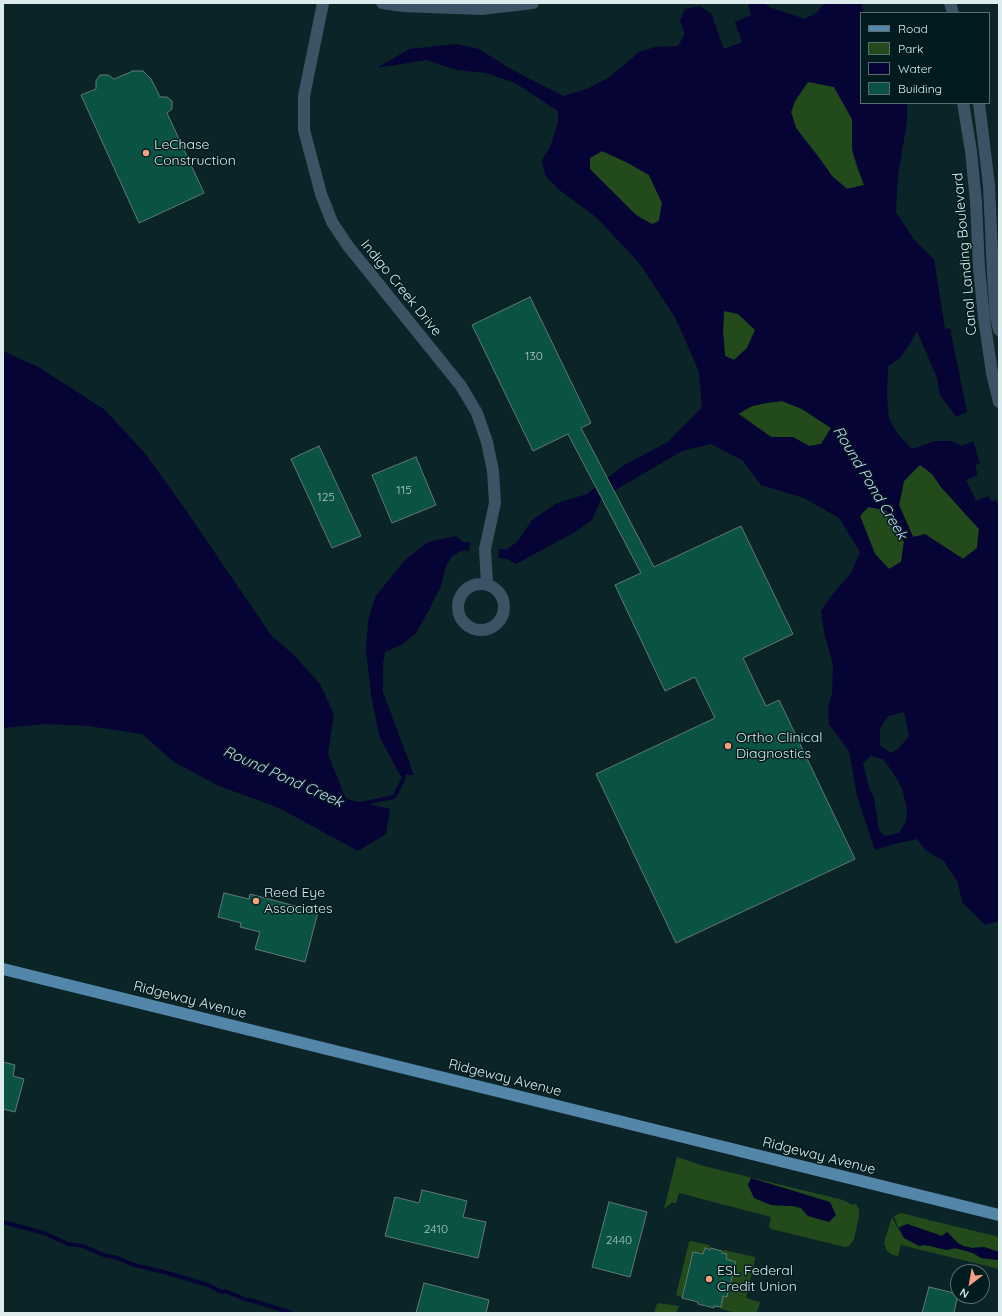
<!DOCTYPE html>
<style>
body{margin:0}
#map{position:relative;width:1002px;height:1316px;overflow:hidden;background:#0b2427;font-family:Quicksand,sans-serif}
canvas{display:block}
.frame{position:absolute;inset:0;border:4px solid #ddebed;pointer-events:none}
.legend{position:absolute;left:860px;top:12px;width:130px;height:92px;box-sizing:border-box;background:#021b1e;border:1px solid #5a6e71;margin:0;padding:5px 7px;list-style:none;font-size:12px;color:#ddebed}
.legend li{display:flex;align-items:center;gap:8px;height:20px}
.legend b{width:20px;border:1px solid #5a6e71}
.north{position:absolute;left:950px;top:1264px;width:40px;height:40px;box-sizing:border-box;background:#021b1e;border:1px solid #5a6e71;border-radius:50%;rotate:211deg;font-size:11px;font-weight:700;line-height:16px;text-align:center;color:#ddebed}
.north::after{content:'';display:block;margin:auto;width:14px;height:18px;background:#f2a080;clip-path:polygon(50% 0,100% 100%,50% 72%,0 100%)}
</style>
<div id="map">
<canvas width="1002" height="1316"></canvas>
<div class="frame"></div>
<ul class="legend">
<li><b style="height:5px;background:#5386a9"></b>Road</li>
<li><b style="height:11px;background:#224a1b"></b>Park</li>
<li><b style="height:11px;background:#060434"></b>Water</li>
<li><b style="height:11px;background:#0a5344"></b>Building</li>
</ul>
<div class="north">N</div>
</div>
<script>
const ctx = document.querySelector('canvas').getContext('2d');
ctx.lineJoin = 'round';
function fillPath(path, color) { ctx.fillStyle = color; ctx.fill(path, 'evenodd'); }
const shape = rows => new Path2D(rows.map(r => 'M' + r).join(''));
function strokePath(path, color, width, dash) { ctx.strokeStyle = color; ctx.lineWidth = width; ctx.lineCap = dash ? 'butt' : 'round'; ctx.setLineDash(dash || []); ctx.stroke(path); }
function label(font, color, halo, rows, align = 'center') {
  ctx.font = font + ' Quicksand,sans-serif'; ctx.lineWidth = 3; ctx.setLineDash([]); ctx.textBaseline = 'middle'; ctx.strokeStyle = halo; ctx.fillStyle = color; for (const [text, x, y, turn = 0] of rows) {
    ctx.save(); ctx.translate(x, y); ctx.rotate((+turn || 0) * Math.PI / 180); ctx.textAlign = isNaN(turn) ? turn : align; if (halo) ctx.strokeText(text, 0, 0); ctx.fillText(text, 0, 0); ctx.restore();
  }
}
const green = shape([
 [808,81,834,87,852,119,852,149,856,165,864,185,847,189,832,176,820,159,796,128,791,112,795,101],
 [602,151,628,163,649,175,662,203,659,221,652,225,636,215,589,169,590,158],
 [724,311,738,313,755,330,747,348,734,360,725,356,723,332],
 [782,401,802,409,831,428,821,444,809,446,793,437,771,437,738,413,752,406,766,403],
 [920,464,932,474,941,487,979,529,977,548,963,559,939,543,913,537,899,505,904,481],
 [868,507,886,510,904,542,901,562,889,569,875,554,860,516],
 [677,1157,704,1166,843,1200,849,1203,852,1205,856,1204,859,1210,859,1217,854,1239,849,1246,845,1247,771,1229,769,1226,771,1217,679,1193,676,1203,671,1203,664,1209],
 [830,1202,808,1216,801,1208,793,1206,771,1205],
 [901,1213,999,1237,999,1252,984,1247,972,1248,963,1246,958,1243,947,1232,942,1236,907,1224,898,1227,894,1216],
 [892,1217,897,1227,904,1238,919,1245,925,1245,947,1250,955,1248,965,1250,973,1253,981,1258,999,1260,999,1269,901,1245,898,1256,893,1255,887,1251,884,1243],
 [691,1241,709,1245,711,1248,710,1250,705,1248,703,1254,693,1252,682,1297,676,1295,689,1242],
 [724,1250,755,1257,755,1260,746,1298,760,1302,758,1310,755,1313,738,1313,720,1309,723,1296,728,1297,736,1262,726,1259,727,1254,722,1253],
 [658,1303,679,1306,676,1313,654,1313,657,1304]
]);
const water = shape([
 [751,3,763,3,772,8,805,19,817,12,824,3,861,3,864,13,861,13,861,103,907,103,907,121,898,176,896,212,915,241,934,259,945,329,950,328,967,412,956,417,940,395,937,378,917,331,910,344,900,358,888,366,887,396,889,419,898,434,912,449,935,441,951,441,962,446,973,441,980,463,975,465,978,475,966,480,976,501,988,496,992,502,996,500,999,504,999,921,985,925,962,902,958,883,944,861,926,851,917,839,898,843,875,850,857,796,849,751,829,724,828,707,832,694,833,665,824,632,821,611,832,595,851,573,860,552,839,518,804,498,761,485,742,460,711,444,674,453,603,494,592,520,575,532,516,564,507,559,498,558,499,549,507,549,517,542,532,520,557,503,587,494,624,465,668,442,702,407,699,372,676,319,640,264,596,217,558,189,545,175,542,160,550,147,558,123,558,111,515,83,486,73,457,70,426,60,377,68,409,49,456,44,479,49,509,68,563,96,587,89,608,78,639,52,655,47,678,46,685,34,680,21,685,9,699,6,711,13,724,49,742,42,735,22,751,15,748,5],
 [808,82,834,87,852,119,852,149,864,185,847,189,832,176,820,159,796,128,791,112,795,101],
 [602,151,628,163,649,175,662,203,659,221,652,224,636,215,590,169,590,158],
 [724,311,738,314,755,330,747,348,734,360,725,356,723,332],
 [782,401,802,409,831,428,821,444,809,446,793,437,771,437,738,414,752,406,766,403],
 [920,465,932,474,941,487,979,529,977,548,963,559,925,534,913,537,899,505,904,481],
 [868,507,886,510,904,542,901,562,889,569,875,554,860,516],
 [904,712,909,736,899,748,891,753,880,745,880,729,888,716],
 [871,756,883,759,892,771,902,788,907,809,906,822,899,833,886,836,882,834,879,830,874,798,869,787,863,763],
 [3,351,40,368,105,410,144,452,183,506,271,635,294,655,320,684,334,714,328,754,346,799,390,809,386,834,358,851,279,808,219,786,174,762,142,734,88,726,45,724,3,728],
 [456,536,463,542,470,542,469,551,463,550,452,556,446,566,441,586,430,608,416,633,403,644,385,652,383,664,383,692,414,775,400,775,380,738,372,701,366,650,368,621,375,597,405,560,428,542],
 [751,1178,830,1202,836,1215,829,1222,808,1216,801,1208,793,1206,771,1205,754,1198,748,1185],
 [907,1224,942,1236,947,1232,958,1243,963,1246,972,1248,984,1247,999,1252,999,1260,981,1258,973,1253,955,1248,947,1250,925,1245,919,1246,904,1238,900,1228]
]);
const stream = shape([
 [608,492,680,450],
 [360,804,394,797,404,778,401,770],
 [3,1222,44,1233,68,1244,83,1246,106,1256,115,1257,134,1265,164,1272,208,1285,222,1292,225,1291,247,1300,250,1300,292,1313]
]);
const building = shape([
 [133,71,143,71,151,79,160,97,167,97,172,101,172,109,167,113,204,193,139,223,81,95,96,89,96,81,100,75,108,75,114,79,133,71],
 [530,297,591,423,581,428,654,567,741,526,793,634,743,658,766,706,779,700,855,859,676,943,596,774,715,718,695,677,665,691,615,585,641,573,568,434,533,451,472,325,530,297],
 [319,446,361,536,332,548,291,459,319,446],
 [416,457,436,505,392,523,372,475,416,457],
 [224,893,249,899,250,894,318,912,305,962,255,949,260,932,240,927,241,923,218,917,224,893],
 [3,1062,15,1065,13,1076,24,1079,15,1112,3,1109,3,1062],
 [422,1190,467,1201,463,1217,486,1222,478,1258,385,1236,395,1197,419,1203,422,1190],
 [609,1202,647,1212,630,1277,592,1267,609,1202],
 [705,1248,710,1250,711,1248,722,1251,722,1253,727,1254,726,1259,736,1262,727,1297,723,1296,721,1307,714,1306,714,1308,698,1304,698,1302,682,1298,693,1252,703,1254,705,1248],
 [424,1283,489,1300,486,1313,416,1313,424,1283],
 [929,1287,958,1294,954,1313,922,1313,929,1287]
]);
const minor = shape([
 [323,3,304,96,304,130,321,194,332,222,348,246,461,386,477,413,487,442,493,471,495,503,485,549,487,584],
 [382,3,403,6,481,9,533,3],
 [950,3,953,13],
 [963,103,971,151,976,202,979,268,984,318,992,373,999,402],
 [979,103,989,185,993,275,996,316,999,330],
 '458 607a23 23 0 1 1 46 0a23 23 0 1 1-46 0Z'
]);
const major = shape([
 [3,969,999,1215]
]);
const markers = [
 [146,153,4,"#f2a080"],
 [728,746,4,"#f2a080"],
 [256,901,4,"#f2a080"],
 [709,1279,4,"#f2a080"]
];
const numberNames = [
 ["130",534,356],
 ["115",404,490],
 ["125",326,497],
 ["2410",436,1229],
 ["2440",619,1240]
];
const poiNames = [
 ["LeChase",154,145],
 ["Construction",154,161],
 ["Ortho Clinical",736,738],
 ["Diagnostics",736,754],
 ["Reed Eye",264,893],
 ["Associates",264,909],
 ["ESL Federal",717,1271],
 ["Credit Union",717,1287]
];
const streetNames = [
 ["Canal Landing Boulevard",965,254,-95],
 ["Indigo Creek Drive",401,288,51],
 ["Ridgeway Avenue",190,1000,14],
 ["Ridgeway Avenue",505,1078,14],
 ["Ridgeway Avenue",819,1156,14]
];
const waterNames = [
 ["Round Pond Creek",870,483,59],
 ["Round Pond Creek",283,777,24]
];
fillPath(green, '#224a1b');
fillPath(water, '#060434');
strokePath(stream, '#060434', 4);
fillPath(building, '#0a5344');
strokePath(building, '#617a72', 1);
strokePath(minor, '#3b5364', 12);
strokePath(major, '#5386a9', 12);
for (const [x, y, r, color] of markers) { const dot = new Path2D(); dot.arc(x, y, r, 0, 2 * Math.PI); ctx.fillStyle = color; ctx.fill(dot); strokePath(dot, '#021b1e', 1.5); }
label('12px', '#a8c5c3', null, numberNames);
label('14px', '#ddebed', '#021b1e', poiNames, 'left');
label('14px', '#ddebed', '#021b1e', streetNames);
label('italic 15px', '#cad4f6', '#021b1e', waterNames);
</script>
